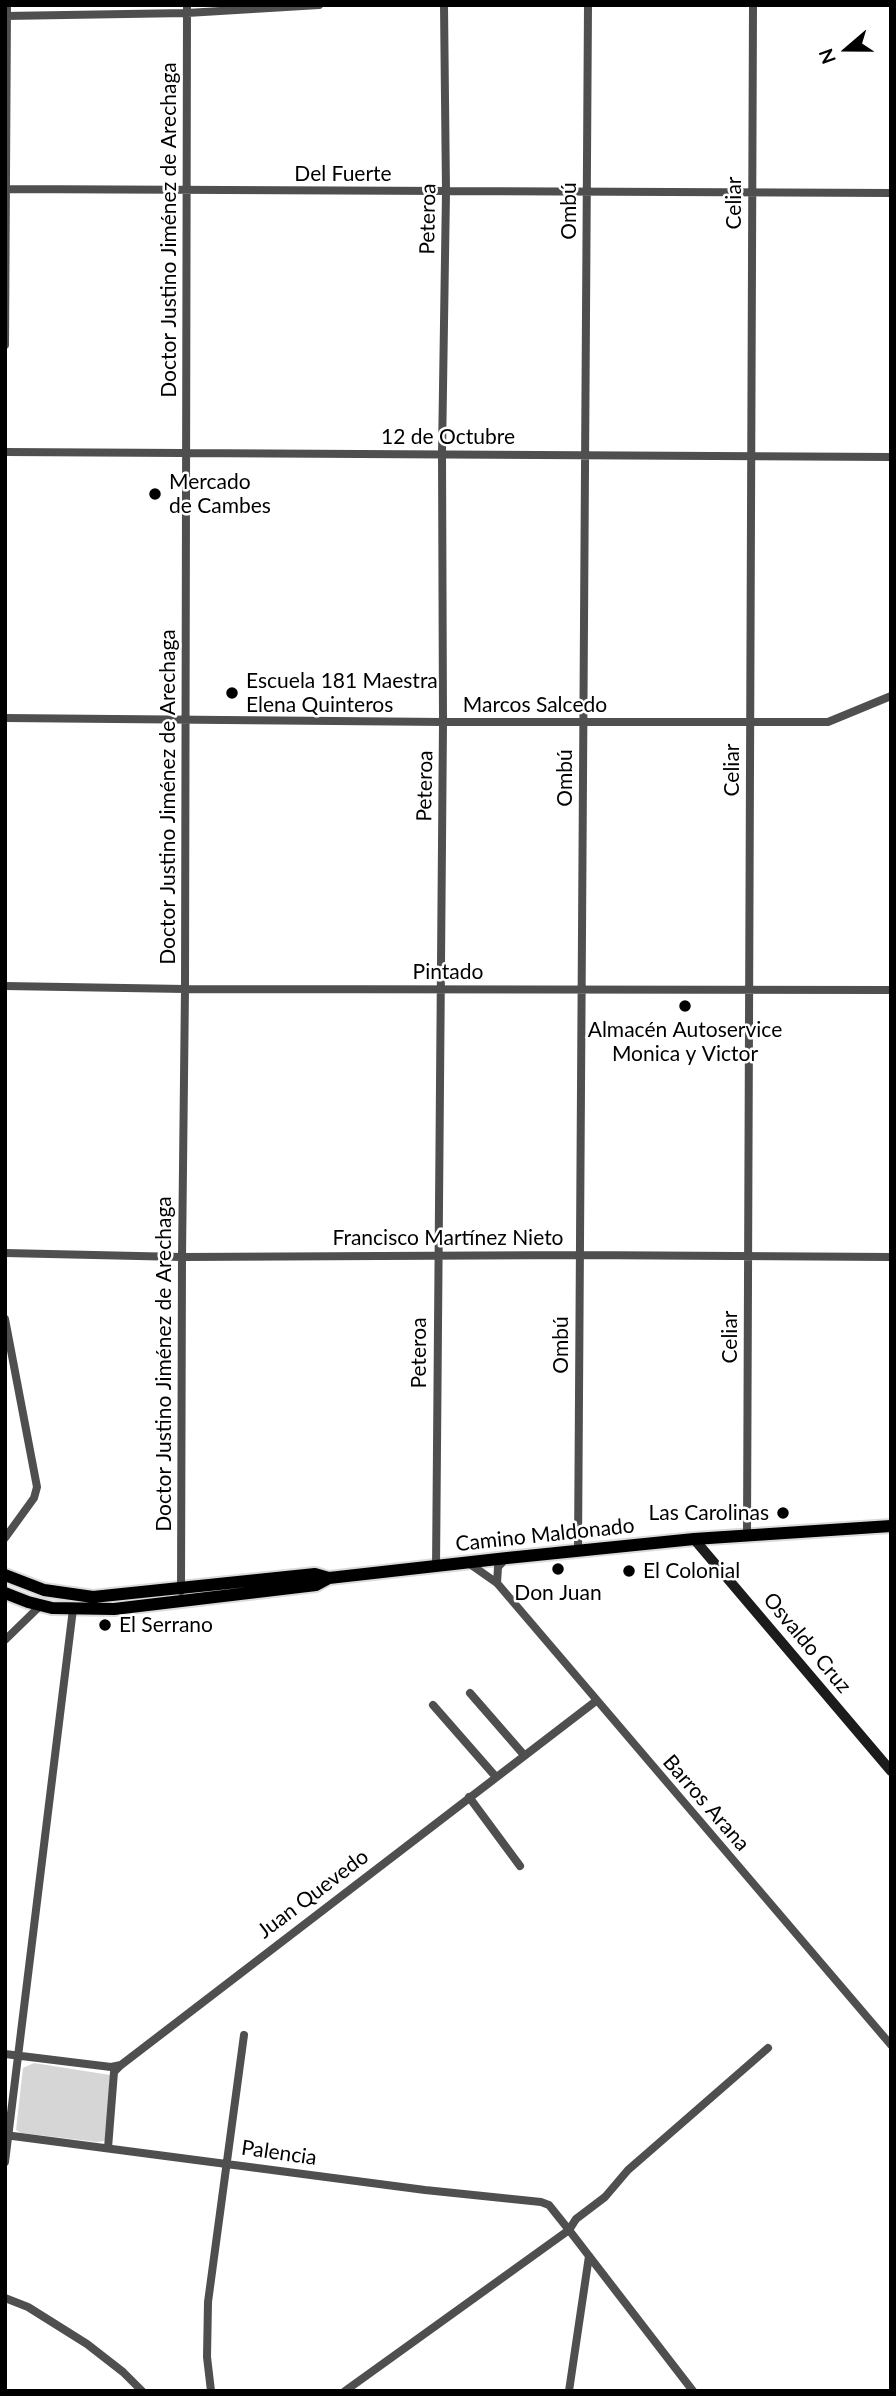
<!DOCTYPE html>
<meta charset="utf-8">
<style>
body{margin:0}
#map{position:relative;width:896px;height:2396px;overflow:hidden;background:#fff;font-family:Lato,sans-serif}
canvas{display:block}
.frame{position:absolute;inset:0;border:7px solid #000;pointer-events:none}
.north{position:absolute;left:812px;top:14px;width:70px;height:70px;-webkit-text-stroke:5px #fff;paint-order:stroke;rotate:250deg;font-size:19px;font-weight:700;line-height:28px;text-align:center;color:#000}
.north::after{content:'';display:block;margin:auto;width:24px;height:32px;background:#000;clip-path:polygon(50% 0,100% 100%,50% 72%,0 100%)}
</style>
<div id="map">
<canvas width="896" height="2396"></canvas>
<div class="frame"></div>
<div class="north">N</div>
</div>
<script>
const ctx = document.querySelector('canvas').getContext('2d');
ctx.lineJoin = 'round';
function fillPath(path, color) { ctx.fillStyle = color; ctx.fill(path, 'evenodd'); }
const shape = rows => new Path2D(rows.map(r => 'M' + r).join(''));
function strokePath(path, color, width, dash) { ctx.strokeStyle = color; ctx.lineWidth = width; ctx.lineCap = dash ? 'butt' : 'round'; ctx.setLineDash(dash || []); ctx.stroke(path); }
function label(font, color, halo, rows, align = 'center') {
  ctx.font = font + ' Lato,sans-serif'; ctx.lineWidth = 5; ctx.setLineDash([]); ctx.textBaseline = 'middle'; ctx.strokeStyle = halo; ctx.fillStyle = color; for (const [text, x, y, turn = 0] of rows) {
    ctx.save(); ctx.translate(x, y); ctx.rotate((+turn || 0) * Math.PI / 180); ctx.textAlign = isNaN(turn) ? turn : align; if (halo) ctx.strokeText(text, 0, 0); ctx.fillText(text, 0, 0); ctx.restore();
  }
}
const green = shape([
 [34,2063,110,2075,107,2139,104,2141,97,2142,21,2133,16,2130,23,2068]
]);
const street = shape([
 [5,16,187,13,319,5],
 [5,189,891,193],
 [5,345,7,5],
 [5,452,891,457],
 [5,718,443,722,828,722,891,696],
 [5,986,185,989,891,990],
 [5,1253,182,1257,579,1255,891,1257],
 [5,1319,37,1487,34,1498,5,1538],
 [747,1535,753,5],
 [578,1550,588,5],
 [467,1562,497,1583,891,2045],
 [436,1567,443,722,442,454,446,192,444,5],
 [497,1583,498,1567,506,1558],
 [181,1591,182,1257,185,989,187,5],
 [5,1640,41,1605],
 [470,1693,524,1755],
 [433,1705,496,1777],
 [469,1797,520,1866],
 [5,2054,111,2067,121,2065],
 [5,2135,425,2190,541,2202,549,2205,569,2230,693,2391],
 [108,2148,114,2072,121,2065,596,1701],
 [5,2162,73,1609],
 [5,2298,28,2307,87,2344,123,2372,142,2391],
 [211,2391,207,2357,208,2302,244,2035],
 [345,2391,569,2230,576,2219,605,2197,628,2170,768,2048],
 [569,2391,589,2256]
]);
const secondary = shape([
 [694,1539,891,1771]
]);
const primary = shape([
 [5,1575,44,1590,93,1597,315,1574,329,1578],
 [5,1593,28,1602,52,1608,114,1609,316,1585,329,1578,507,1558,694,1539,891,1526]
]);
const markers = [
 [155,494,7,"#000"],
 [232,693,7,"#000"],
 [685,1006,7,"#000"],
 [783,1513,7,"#000"],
 [558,1569,7,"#000"],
 [629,1571,7,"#000"],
 [105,1625,7,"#000"]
];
const streetNames = [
 ["Del Fuerte",343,174],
 ["Celiar",734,203,-90],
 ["Ombú",569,211,-90],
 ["Peteroa",428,219,-89],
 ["Doctor Justino Jiménez de Arechaga",169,230,-90],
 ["12 de Octubre",448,437],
 ["Marcos Salcedo",535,705],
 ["Celiar",732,770,-90],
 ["Ombú",565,778,-90],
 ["Peteroa",425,786,-89],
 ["Doctor Justino Jiménez de Arechaga",168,797,-90],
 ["Pintado",448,972],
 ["Francisco Martínez Nieto",448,1238],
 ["Celiar",730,1337,-90],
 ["Ombú",561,1345,-90],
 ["Peteroa",419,1353,-90],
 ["Doctor Justino Jiménez de Arechaga",164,1364,-90],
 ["Camino Maldonado",545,1535,-6],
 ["Osvaldo Cruz",807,1643,50],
 ["Barros Arana",706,1803,49],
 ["Juan Quevedo",313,1894,-37],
 ["Palencia",279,2153,8]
];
const poiNames = [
 ["Mercado",169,482],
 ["de Cambes",169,506],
 ["Escuela 181 Maestra",246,681],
 ["Elena Quinteros",246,705],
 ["Almacén Autoservice",685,1030,"center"],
 ["Monica y Victor",685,1054,"center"],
 ["Las Carolinas",769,1513,"right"],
 ["El Colonial",643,1571],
 ["Don Juan",558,1593,"center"],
 ["El Serrano",119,1625]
];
fillPath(green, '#d6d6d6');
strokePath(primary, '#dbdbdb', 16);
strokePath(street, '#4f4f4f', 8);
strokePath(secondary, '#1c1c1c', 10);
strokePath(primary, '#000', 12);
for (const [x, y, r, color] of markers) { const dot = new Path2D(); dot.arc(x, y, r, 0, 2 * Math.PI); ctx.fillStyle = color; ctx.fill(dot); strokePath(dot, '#fff', 2.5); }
label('21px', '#000', '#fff', streetNames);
label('21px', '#000', '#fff', poiNames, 'left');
</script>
